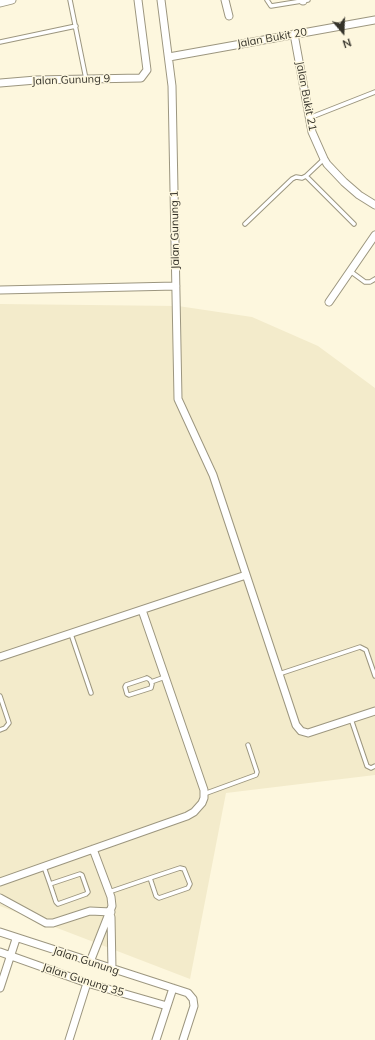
<!DOCTYPE html>
<style>
body{margin:0}
#map{position:relative;width:375px;height:1040px;overflow:hidden;background:#fdf7de;font-family:Mulish,sans-serif}
canvas{display:block}
.north{position:absolute;left:323px;top:12px;width:40px;height:40px;-webkit-text-stroke:3px #fdf7de;paint-order:stroke;rotate:161deg;font-size:11px;font-weight:700;line-height:16px;text-align:center;color:#343229}
.north::after{content:'';display:block;margin:auto;width:14px;height:18px;background:#343229;clip-path:polygon(50% 0,100% 100%,50% 72%,0 100%)}
</style>
<div id="map">
<canvas width="375" height="1040"></canvas>
<div class="north">N</div>
</div>
<script>
const ctx = document.querySelector('canvas').getContext('2d');
ctx.lineJoin = 'round';
function fillPath(path, color) { ctx.fillStyle = color; ctx.fill(path, 'evenodd'); }
const shape = rows => new Path2D(rows.map(r => 'M' + r).join(''));
function strokePath(path, color, width, dash) { ctx.strokeStyle = color; ctx.lineWidth = width; ctx.lineCap = dash ? 'butt' : 'round'; ctx.setLineDash(dash || []); ctx.stroke(path); }
function label(font, color, halo, rows, align = 'center') {
  ctx.font = font + ' Mulish,sans-serif'; ctx.lineWidth = 3; ctx.setLineDash([]); ctx.textBaseline = 'middle'; ctx.strokeStyle = halo; ctx.fillStyle = color; for (const [text, x, y, turn = 0] of rows) {
    ctx.save(); ctx.translate(x, y); ctx.rotate((+turn || 0) * Math.PI / 180); ctx.textAlign = isNaN(turn) ? turn : align; if (halo) ctx.strokeText(text, 0, 0); ctx.fillText(text, 0, 0); ctx.restore();
  }
}
const built = shape([
 [0,304,178,306,252,317,318,346,375,388,375,775,226,793,190,979,0,906]
]);
const service = shape([
 [70,0,86,79],
 [267,0,271,6,308,0],
 [0,42,76,26],
 [309,118,375,92],
 [306,176,354,224],
 [245,224,292,179,296,177,302,178,306,176,324,159],
 [350,271,365,282,370,282,375,279],
 [71,634,91,693],
 [279,674,360,647,366,650,375,676],
 [147,678,150,680,152,684,151,688,129,695,127,694,125,687,126,685,147,678],
 [151,682,165,677],
 [0,696,9,723,5,728,0,730],
 [351,719,367,766,371,768,375,766],
 [204,794,256,775,257,772,248,745],
 [44,867,50,884,56,902,58,904,86,894,88,892,82,875,80,874,50,884],
 [109,892,150,878,180,868,184,869,190,884,188,888,159,898,156,896,150,878]
]);
const minor = shape([
 [161,0,172,86,178,399,213,475,296,725,301,731,308,733,375,711],
 [225,0,229,16],
 [303,0,303,1],
 [0,3,12,0],
 [294,34,312,132,324,159,327,164,344,182,359,195,375,205],
 [169,57,375,20],
 [0,83,36,80,141,78,147,70,138,0],
 [0,290,176,286],
 [329,302,375,235],
 [0,657,246,575],
 [0,882,187,816,194,812,202,803,204,798,204,790,142,610],
 [0,898,46,923,53,923,90,911,111,912],
 [111,917,112,969],
 [0,932,188,993,193,999,194,1006,183,1040],
 [0,952,87,983,167,1006],
 [90,962,112,906,111,897,93,849],
 [0,988,16,939],
 [69,1040,87,983],
 [156,1040,173,988]
]);
const streetNames = [
 ["Jalan Bukit 20",272,38,-10],
 ["Jalan Gunung 9",71,80,-2],
 ["Jalan Bukit 21",306,96,79],
 ["Jalan Gunung 1",175,230,-91],
 ["Jalan Gunung",86,961,18],
 ["Jalan Gunung 35",83,980,18]
];
fillPath(built, '#f3ebcb');
strokePath(service, '#9c967f', 5.5);
strokePath(minor, '#9c967f', 9);
strokePath(service, '#fff', 3.5);
strokePath(minor, '#fff', 7);
label('11px', '#343229', '#fdf7de', streetNames);
</script>
